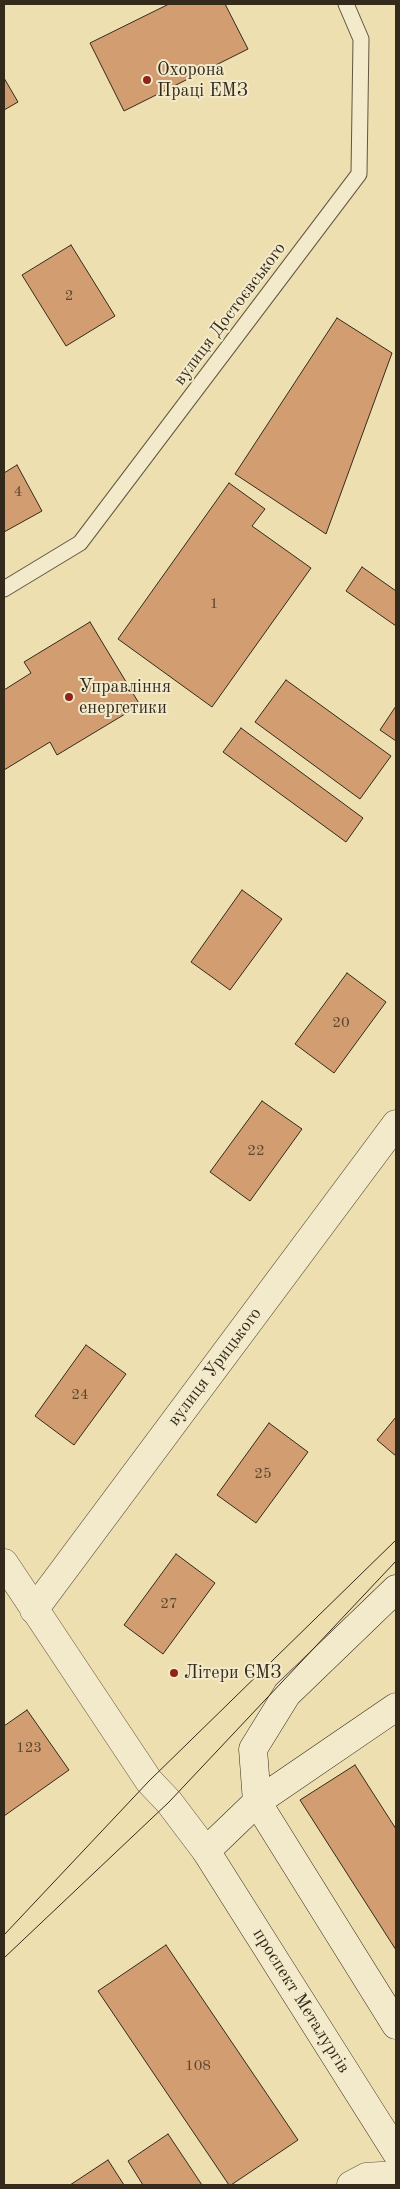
<!DOCTYPE html>
<meta charset="utf-8">
<style>
body{margin:0}
#map{position:relative;width:400px;height:2189px;overflow:hidden;background:#eddfaf;font-family:"Old Standard TT",serif}
canvas{display:block}
.frame{position:absolute;inset:0;border:5px solid #342a1c;pointer-events:none}
</style>
<div id="map">
<canvas width="400" height="2189"></canvas>
<div class="frame"></div>
</div>
<script>
const ctx = document.querySelector('canvas').getContext('2d');
ctx.lineJoin = 'round';
function fillPath(path, color) { ctx.fillStyle = color; ctx.fill(path, 'evenodd'); }
const shape = rows => new Path2D(rows.map(r => 'M' + r).join(''));
function strokePath(path, color, width, dash) { ctx.strokeStyle = color; ctx.lineWidth = width; ctx.lineCap = dash ? 'butt' : 'round'; ctx.setLineDash(dash || []); ctx.stroke(path); }
function label(font, color, halo, rows, align = 'center') {
  ctx.font = font + ' "Old Standard TT",serif'; ctx.lineWidth = 4; ctx.setLineDash([]); ctx.textBaseline = 'middle'; ctx.strokeStyle = halo; ctx.fillStyle = color; for (const [text, x, y, turn = 0] of rows) {
    ctx.save(); ctx.translate(x, y); ctx.rotate((+turn || 0) * Math.PI / 180); ctx.textAlign = isNaN(turn) ? turn : align; if (halo) ctx.strokeText(text, 0, 0); ctx.fillText(text, 0, 0); ctx.restore();
  }
}
const building = shape([
 [169,4,225,4,248,49,124,111,90,43,169,4],
 [4,78,18,102,4,110,4,78],
 [71,245,115,316,66,346,22,275,71,245],
 [337,318,392,353,326,534,235,474,337,318],
 [17,465,42,511,4,532,4,473,17,465],
 [229,483,265,509,252,526,311,568,212,707,118,639,229,483],
 [362,567,396,591,396,626,346,591,362,567],
 [90,622,140,705,57,755,50,742,4,770,4,690,31,673,24,662,90,622],
 [286,680,391,756,360,799,255,722,286,680],
 [396,706,396,741,380,730,396,706],
 [241,728,363,818,346,842,223,752,241,728],
 [242,890,282,919,230,990,191,962,242,890],
 [347,973,386,1002,334,1073,295,1044,347,973],
 [262,1101,302,1129,250,1201,210,1172,262,1101],
 [86,1345,126,1374,74,1445,35,1416,86,1345],
 [396,1417,396,1456,377,1440,396,1417],
 [269,1423,308,1452,256,1523,217,1495,269,1423],
 [176,1554,215,1583,163,1654,124,1625,176,1554],
 [27,1710,69,1770,4,1816,4,1726,27,1710],
 [355,1765,396,1829,396,1950,300,1800,355,1765],
 [166,1945,298,2140,231,2185,229,2185,98,1991,166,1945],
 [168,2134,202,2185,143,2185,128,2161,168,2134],
 [108,2160,124,2185,70,2185,108,2160]
]);
const lane = shape([
 [4,589,80,543,359,174,361,39,346,4]
]);
const street = shape([
 [4,1563,149,1781,169,1802,206,1851],
 [34,1610,396,1124],
 [351,2185,366,2177,396,2175]
]);
const secondary = shape([
 [396,1589,287,1694,253,1749,257,1802,206,1851,396,2152],
 [396,1707,257,1802,396,2025]
]);
const tram = shape([
 [4,1935,149,1781,396,1540],
 [4,1958,169,1802,396,1561]
]);
const markers = [
 [147,80,5,"#8f2418"],
 [69,697,5,"#8f2418"],
 [174,1673,5,"#8f2418"]
];
const numberNames = [
 ["2",69,296],
 ["4",18,492],
 ["1",214,604],
 ["20",341,1023],
 ["22",256,1151],
 ["24",80,1395],
 ["25",263,1474],
 ["27",169,1604],
 ["123",29,1748],
 ["108",198,2066]
];
const poiNames = [
 ["Охорона",157,70],
 ["Праці ЕМЗ",157,91],
 ["Управління",79,687],
 ["енергетики",79,708],
 ["Літери ЄМЗ",184,1673]
];
const streetNames = [
 ["вулиця Достоєвського",230,314,-53],
 ["вулиця Урицького",215,1367,-53],
 ["проспект Металургів",301,2001,58]
];
fillPath(building, '#d29e71');
strokePath(building, '#342a1c', 1);
strokePath(lane, '#625741', 17);
strokePath(street, '#625741', 29);
strokePath(secondary, '#342a1c', 29);
strokePath(lane, '#f3eacb', 15);
strokePath(street, '#f3eacb', 28);
strokePath(secondary, '#f3eacb', 28);
strokePath(tram, '#342a1c', 1);
for (const [x, y, r, color] of markers) { const dot = new Path2D(); dot.arc(x, y, r, 0, 2 * Math.PI); ctx.fillStyle = color; ctx.fill(dot); strokePath(dot, '#f3eacb', 2); }
label('15px', '#5c4731', null, numberNames);
label('18px', '#342a1c', '#f3eacb', poiNames, 'left');
label('18px', '#342a1c', '#f3eacb', streetNames);
</script>
